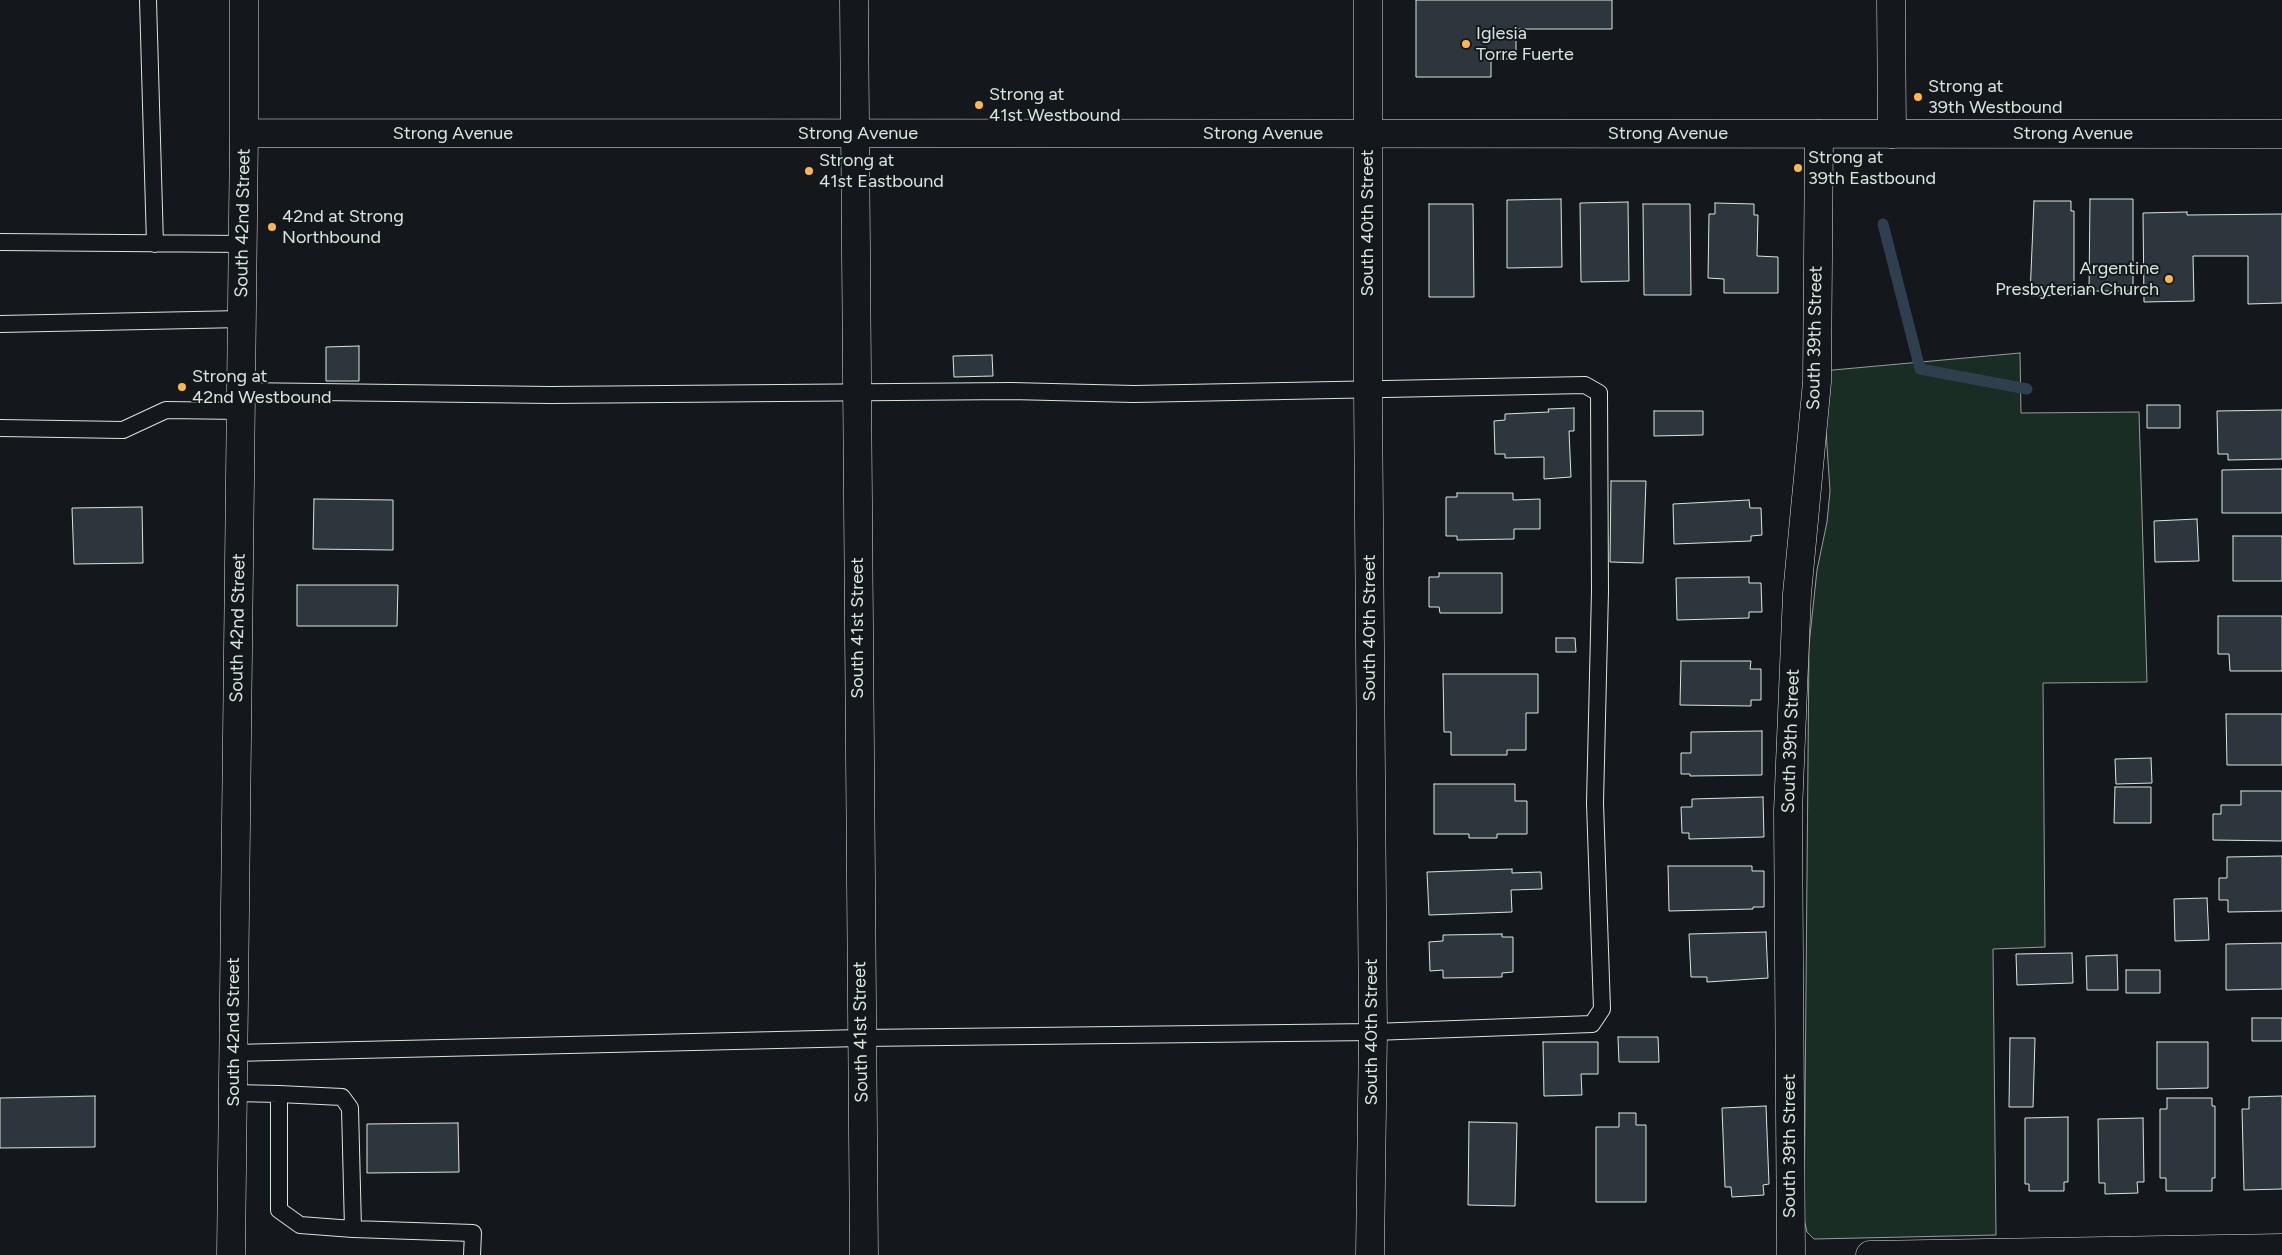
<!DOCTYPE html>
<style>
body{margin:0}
canvas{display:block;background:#14181c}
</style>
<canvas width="2282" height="1255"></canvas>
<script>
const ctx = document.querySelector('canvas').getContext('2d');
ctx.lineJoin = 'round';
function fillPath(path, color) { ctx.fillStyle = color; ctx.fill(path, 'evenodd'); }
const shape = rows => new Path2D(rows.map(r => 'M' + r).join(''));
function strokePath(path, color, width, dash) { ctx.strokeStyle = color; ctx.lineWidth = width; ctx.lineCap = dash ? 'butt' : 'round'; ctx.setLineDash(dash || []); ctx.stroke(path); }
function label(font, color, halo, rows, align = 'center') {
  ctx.font = font + ' Figtree,sans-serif'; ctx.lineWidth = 4; ctx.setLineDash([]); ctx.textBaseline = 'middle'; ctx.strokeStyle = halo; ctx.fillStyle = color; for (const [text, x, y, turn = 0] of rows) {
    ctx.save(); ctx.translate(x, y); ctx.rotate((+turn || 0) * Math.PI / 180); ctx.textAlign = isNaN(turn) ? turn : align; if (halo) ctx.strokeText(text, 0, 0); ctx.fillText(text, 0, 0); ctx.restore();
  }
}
const green = shape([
 [2020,353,2021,413,2139,412,2147,682,2043,683,2045,947,1993,949,1996,1235,1814,1239,1807,1232,1804,1219,1809,645,1817,570,1827,522,1830,491,1822,371,2020,353]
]);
const stream = shape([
 [1883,224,1920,369,2027,389]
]);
const building = shape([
 [1416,0,1612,0,1612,29,1516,29,1516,59,1491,59,1491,77,1416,77,1416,0],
 [1561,199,1562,267,1507,268,1507,200,1561,199],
 [2090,199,2133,199,2133,291,2089,291,2090,199],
 [2034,201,2071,201,2071,211,2074,211,2074,295,2030,296,2034,201],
 [1628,202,1629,281,1581,282,1580,203,1628,202],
 [1715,203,1754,204,1754,215,1758,215,1757,256,1778,257,1778,293,1724,293,1724,279,1708,278,1709,214,1715,214,1715,203],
 [1429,204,1473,204,1474,297,1429,297,1429,204],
 [1643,204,1690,204,1691,295,1644,295,1643,204],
 [2187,212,2187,215,2282,214,2282,303,2248,304,2248,256,2193,256,2194,301,2144,302,2143,213,2187,212],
 [359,346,359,381,326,381,326,347,359,346],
 [992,355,993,376,954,377,953,356,992,355],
 [2147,405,2180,405,2180,428,2147,428,2147,405],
 [1574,408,1574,431,1569,431,1571,477,1544,479,1544,457,1505,458,1505,454,1495,454,1494,421,1505,420,1505,414,1549,412,1548,409,1574,408],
 [2282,410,2282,459,2228,460,2228,454,2218,454,2217,411,2282,410],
 [1654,411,1703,411,1703,435,1654,436,1654,411],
 [2282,469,2282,513,2222,513,2222,470,2282,469],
 [1611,481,1646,481,1643,563,1610,562,1611,481],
 [1457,493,1513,493,1513,500,1540,499,1540,529,1514,529,1514,539,1457,540,1457,536,1446,536,1446,497,1457,497,1457,493],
 [314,499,393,500,393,550,313,549,314,499],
 [1749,500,1750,508,1761,508,1762,535,1751,536,1751,541,1674,544,1673,504,1749,500],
 [142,507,143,563,74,564,72,508,142,507],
 [2197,519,2199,561,2155,562,2154,521,2197,519],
 [2233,536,2282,536,2282,581,2233,581,2233,536],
 [1439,573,1502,573,1502,613,1440,613,1439,607,1429,607,1429,577,1439,577,1439,573],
 [1749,577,1749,583,1761,583,1762,612,1749,612,1749,618,1677,620,1676,578,1749,577],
 [297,585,398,585,397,626,297,626,297,585],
 [2218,616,2282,616,2282,671,2230,671,2229,654,2218,654,2218,616],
 [1556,638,1575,638,1576,652,1556,652,1556,638],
 [1681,661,1751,661,1750,669,1761,669,1761,700,1751,700,1751,706,1680,705,1681,661],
 [1443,674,1538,674,1538,713,1526,713,1526,750,1507,750,1507,755,1451,755,1451,732,1444,732,1443,674],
 [2226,714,2282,714,2282,765,2227,765,2226,714],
 [1762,731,1762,775,1690,776,1690,774,1681,774,1681,753,1691,753,1691,732,1762,731],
 [2151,758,2152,783,2116,784,2115,759,2151,758],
 [1434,784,1515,784,1515,801,1527,801,1527,834,1497,834,1497,838,1469,838,1469,834,1434,834,1434,784],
 [2115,787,2151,787,2151,823,2114,823,2115,787],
 [2241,791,2282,791,2282,841,2213,840,2213,814,2221,814,2221,805,2241,805,2241,791],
 [1763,797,1764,837,1689,839,1689,833,1682,833,1681,807,1692,807,1692,799,1763,797],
 [2282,856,2282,911,2228,912,2228,900,2219,900,2219,878,2227,878,2227,857,2282,856],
 [1668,866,1752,866,1752,871,1764,871,1764,907,1753,907,1753,909,1669,911,1668,866],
 [1512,869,1512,873,1541,872,1542,889,1511,890,1512,912,1429,915,1427,872,1512,869],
 [2207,898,2209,940,2175,941,2174,899,2207,898],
 [1766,932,1768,978,1707,982,1707,977,1691,977,1689,934,1766,932],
 [1502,934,1502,937,1513,937,1513,972,1502,973,1502,977,1443,978,1443,970,1430,971,1429,942,1443,941,1443,935,1502,934],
 [2282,943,2282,989,2226,990,2226,944,2282,943],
 [2072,953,2073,983,2017,985,2016,954,2072,953],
 [2117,955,2118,990,2087,990,2086,956,2117,955],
 [2126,970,2160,970,2160,993,2126,993,2126,970],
 [2252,1018,2282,1018,2282,1041,2252,1041,2252,1018],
 [1618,1037,1658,1037,1659,1062,1619,1062,1618,1037],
 [2010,1038,2035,1038,2033,1107,2009,1107,2010,1038],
 [1543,1042,1598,1042,1598,1074,1581,1074,1582,1095,1544,1096,1543,1042],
 [2157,1042,2208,1042,2208,1088,2157,1089,2157,1042],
 [95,1096,95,1147,0,1148,0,1098,95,1096],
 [2282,1096,2282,1189,2244,1190,2242,1109,2249,1109,2249,1097,2282,1096],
 [2167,1098,2212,1098,2212,1106,2215,1106,2215,1178,2212,1178,2212,1191,2166,1191,2166,1178,2160,1178,2160,1109,2167,1109,2167,1098],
 [1766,1106,1769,1184,1763,1185,1764,1195,1732,1197,1731,1187,1725,1187,1722,1108,1766,1106],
 [1619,1113,1636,1113,1636,1125,1646,1125,1646,1202,1596,1202,1596,1127,1619,1127,1619,1113],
 [2068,1117,2068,1182,2064,1182,2064,1191,2029,1191,2029,1184,2025,1184,2025,1118,2068,1117],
 [2143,1118,2144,1182,2137,1182,2138,1193,2105,1194,2105,1183,2099,1183,2098,1119,2143,1118],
 [1469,1122,1517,1123,1515,1206,1468,1205,1469,1122],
 [458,1123,459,1172,367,1173,367,1124,458,1123]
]);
const lane = shape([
 [148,0,155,244],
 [0,242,243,244],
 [0,324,242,319],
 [0,428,123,430,166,410,241,411],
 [233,1053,861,1038,1373,1032,1592,1024,1602,1009,1595,803,1600,591,1599,393,1585,385,1134,394,1011,391,551,395,241,391],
 [234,1093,279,1094],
 [353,1229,350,1108,342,1097,279,1094,279,1210,300,1225,353,1229,473,1233,472,1255]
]);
const street = shape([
 [854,0,864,1255],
 [1368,0,1368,390,1373,1032,1370,1255],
 [1891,0,1892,134],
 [1791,1255,1788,811,1797,594,1817,382,1819,134]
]);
const secondary = shape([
 [244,133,2282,134],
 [231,1255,244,133,244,0],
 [1870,1255,2282,1248]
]);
const markers = [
 [1466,44,5,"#ffb74d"],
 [1918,97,5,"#ffb74d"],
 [979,105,5,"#ffb74d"],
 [1798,168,5,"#ffb74d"],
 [809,171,5,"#ffb74d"],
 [272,227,5,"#ffb74d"],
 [2169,279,5,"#ffb74d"],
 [182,387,5,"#ffb74d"]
];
const poiNames = [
 ["Iglesia",1476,34],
 ["Torre Fuerte",1476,55],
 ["Strong at",1928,87],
 ["39th Westbound",1928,108],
 ["Strong at",989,95],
 ["41st Westbound",989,116],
 ["Strong at",1808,158],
 ["39th Eastbound",1808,179],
 ["Strong at",819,161],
 ["41st Eastbound",819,182],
 ["42nd at Strong",282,217],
 ["Northbound",282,238],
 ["Argentine",2159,269,"right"],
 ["Presbyterian Church",2159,290,"right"],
 ["Strong at",192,377],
 ["42nd Westbound",192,398]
];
const streetNames = [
 ["Strong Avenue",453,134],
 ["Strong Avenue",858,134],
 ["Strong Avenue",1263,134],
 ["Strong Avenue",1668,134],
 ["Strong Avenue",2073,134],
 ["South 42nd Street",243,223,-89],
 ["South 40th Street",1368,223,-90],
 ["South 39th Street",1815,338,-89],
 ["South 42nd Street",238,628,-89],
 ["South 41st Street",858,628,-90],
 ["South 40th Street",1370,628,-90],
 ["South 39th Street",1791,741,-88],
 ["South 42nd Street",234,1032,-90],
 ["South 41st Street",861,1032,-91],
 ["South 40th Street",1372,1032,-90],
 ["South 39th Street",1790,1146,-90]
];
fillPath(green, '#1a2d24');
strokePath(green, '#939e99', 1);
strokePath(stream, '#2f3f4d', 11);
fillPath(building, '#2c363c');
strokePath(building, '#d8e6dc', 1);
strokePath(lane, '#d8e6dc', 18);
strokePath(street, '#d8e6dc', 29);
strokePath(secondary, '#d8e6dc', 29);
strokePath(lane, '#14181c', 16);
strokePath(street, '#14181c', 28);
strokePath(secondary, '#14181c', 28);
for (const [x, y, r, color] of markers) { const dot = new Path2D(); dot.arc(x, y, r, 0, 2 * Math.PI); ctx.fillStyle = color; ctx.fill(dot); strokePath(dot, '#14181c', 2); }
label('18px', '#d8e6dc', '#14181c', poiNames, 'left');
label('18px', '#d8e6dc', '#14181c', streetNames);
</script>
